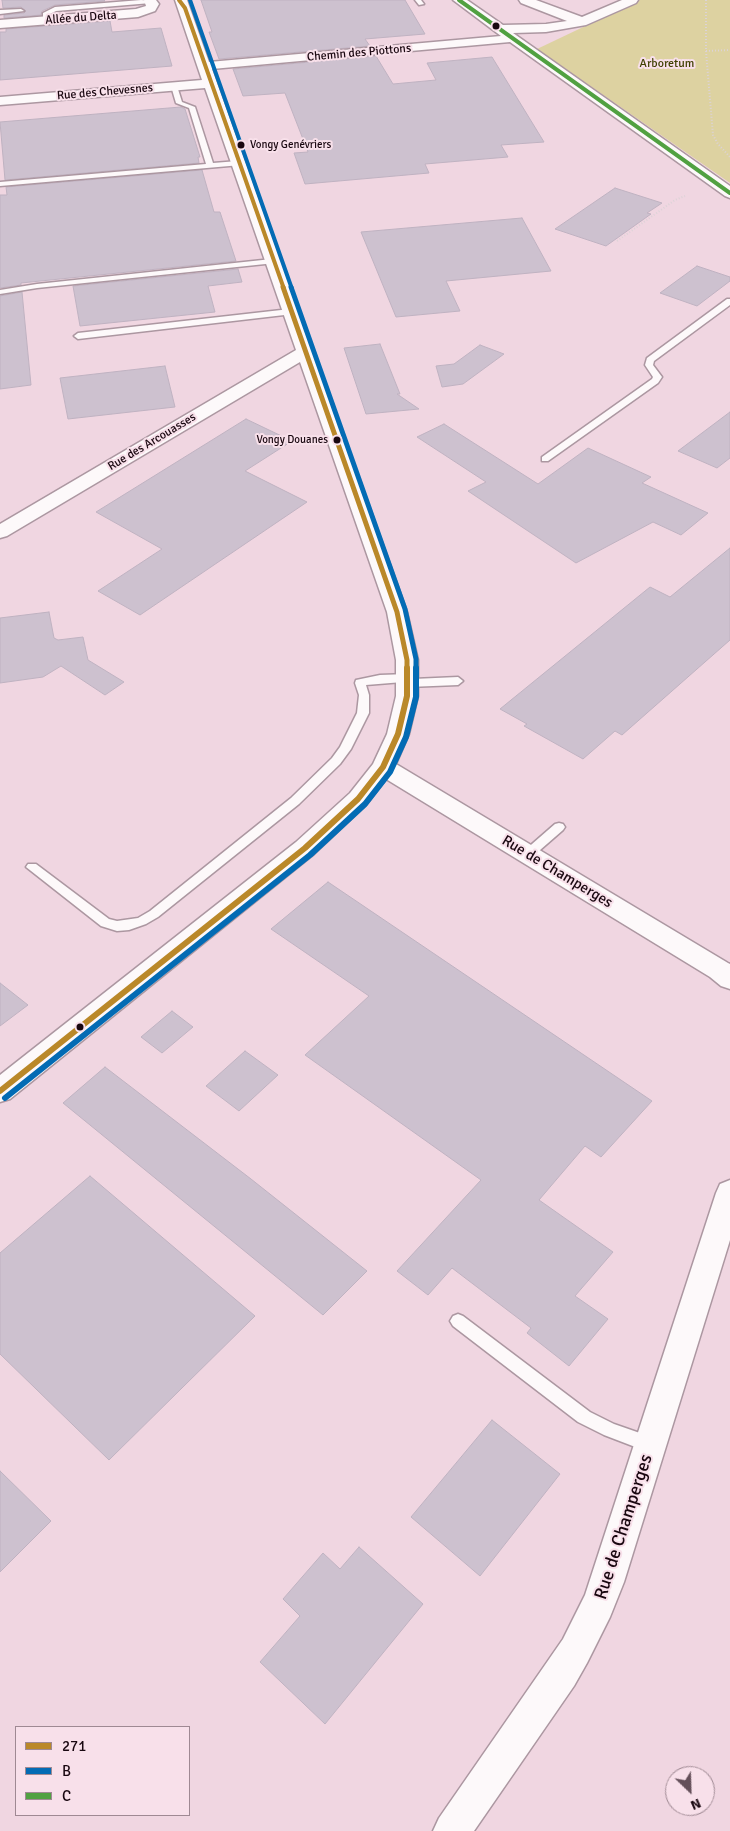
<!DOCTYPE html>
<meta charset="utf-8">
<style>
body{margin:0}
#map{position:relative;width:730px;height:1831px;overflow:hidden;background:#f0d6e1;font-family:Signika,sans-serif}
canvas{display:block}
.legend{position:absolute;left:15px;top:1726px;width:175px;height:90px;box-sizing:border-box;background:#f8e0ea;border:1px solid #9f8993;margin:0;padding:6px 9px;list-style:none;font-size:15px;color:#190710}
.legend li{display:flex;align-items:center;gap:10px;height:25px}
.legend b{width:25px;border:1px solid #9f8993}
.north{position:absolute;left:665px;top:1766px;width:50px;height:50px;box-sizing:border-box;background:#f8e0ea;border:1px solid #9f8993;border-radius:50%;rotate:156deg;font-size:14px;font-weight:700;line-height:20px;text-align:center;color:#190710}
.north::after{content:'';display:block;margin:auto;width:18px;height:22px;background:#644f59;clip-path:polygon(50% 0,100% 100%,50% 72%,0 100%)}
</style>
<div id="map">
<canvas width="730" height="1831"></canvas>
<ul class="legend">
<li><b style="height:6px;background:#ba8829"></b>271</li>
<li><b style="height:6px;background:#036bb4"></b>B</li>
<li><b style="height:6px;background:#51a141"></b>C</li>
</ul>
<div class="north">N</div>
</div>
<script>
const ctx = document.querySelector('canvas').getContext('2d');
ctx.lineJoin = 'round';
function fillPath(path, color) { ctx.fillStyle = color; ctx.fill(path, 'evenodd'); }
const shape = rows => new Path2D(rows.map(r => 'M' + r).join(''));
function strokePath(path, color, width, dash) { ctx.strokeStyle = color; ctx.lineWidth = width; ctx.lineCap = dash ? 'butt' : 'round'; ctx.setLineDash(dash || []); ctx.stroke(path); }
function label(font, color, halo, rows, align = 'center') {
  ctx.font = font + ' Signika,sans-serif'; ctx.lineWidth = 4; ctx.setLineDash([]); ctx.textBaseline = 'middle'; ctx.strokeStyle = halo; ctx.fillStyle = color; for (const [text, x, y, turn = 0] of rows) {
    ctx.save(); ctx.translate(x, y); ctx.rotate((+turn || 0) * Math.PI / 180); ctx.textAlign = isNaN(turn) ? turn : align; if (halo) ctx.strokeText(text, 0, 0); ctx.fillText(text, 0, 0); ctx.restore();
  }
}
const green = shape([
 [640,0,730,0,730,183,537,49]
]);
const building = shape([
 [2,0,104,0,105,1,55,5,42,11,41,15,4,18,4,15,24,13,26,11,21,7,3,8,2,0],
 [201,0,405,0,425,34,365,39,370,46,219,59,209,32,212,32,201,0],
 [110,21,112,32,161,28,172,66,0,80,0,32,6,32,6,29,110,21],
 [376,56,393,84,436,80,427,63,492,57,544,142,501,145,508,157,425,164,429,173,305,184,294,153,308,152,285,93,243,96,233,69,376,56],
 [181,107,185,109,200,157,198,157,199,163,5,180,0,122,181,107],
 [202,170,214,212,220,212,236,261,21,283,21,285,0,288,0,195,7,195,6,187,202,170],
 [615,188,662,203,647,213,651,214,606,246,555,229,615,188],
 [522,218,551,271,446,281,460,311,396,317,361,232,522,218],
 [697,266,730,277,730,281,697,306,660,293,697,266],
 [238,269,242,282,208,286,215,312,80,326,73,286,238,269],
 [22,292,31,385,0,389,0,296,22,292],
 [380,344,400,394,397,394,419,409,366,414,344,348,380,344],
 [480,345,504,354,463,384,442,387,436,366,454,364,480,345],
 [165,366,175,407,68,419,60,378,165,366],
 [730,412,730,458,717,468,678,451,730,412],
 [246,419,292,441,245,471,307,502,140,615,98,591,162,549,96,512,246,419],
 [444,424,538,484,588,448,651,477,642,483,708,513,681,535,653,522,576,563,468,491,486,482,417,437,444,424],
 [730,548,730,640,622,735,615,731,583,759,524,726,527,724,500,709,650,587,670,597,730,548],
 [49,612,54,638,58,640,83,637,88,660,124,682,105,695,61,666,43,677,0,683,0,618,49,612],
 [328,882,652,1101,601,1157,585,1146,539,1200,613,1252,575,1296,608,1319,569,1366,527,1333,531,1328,452,1268,428,1295,397,1271,481,1180,305,1055,369,996,271,929,328,882],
 [0,983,28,1005,0,1026,0,983],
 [172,1011,193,1027,162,1053,141,1037,172,1011],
 [245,1051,278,1075,239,1111,206,1086,245,1051],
 [105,1067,251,1179,367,1271,323,1315,63,1103,105,1067],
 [90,1176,255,1316,109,1460,0,1354,0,1253,90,1176],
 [492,1420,560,1474,480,1576,411,1517,492,1420],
 [0,1471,51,1521,0,1572,0,1471],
 [359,1547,423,1604,325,1724,260,1662,300,1616,283,1599,323,1553,340,1569,359,1547]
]);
const path = shape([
 [706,0,706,51,713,135,718,144,730,157],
 [706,51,730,50],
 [617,241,675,200,685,196]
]);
const service = shape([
 [141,0,154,1,151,3,56,11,48,15,48,21,43,20,43,13,55,7,141,0],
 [415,0,421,0,424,4,419,5,415,0],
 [0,10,21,9,24,11,0,14,0,10],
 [174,84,177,86,182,102,195,107,213,163,238,161,242,163,241,165,0,186,0,182,206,164,189,108,176,103,171,86,174,84],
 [272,259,276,261,275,263,37,288,0,294,0,290,37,284,272,259],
 [727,299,730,299,730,305,654,361,653,365,662,377,658,383,548,461,542,461,542,457,652,379,653,377,645,365,647,358,727,299],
 [290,309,293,310,293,314,78,339,74,336,78,333,290,309],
 [408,674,412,675,413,679,458,677,463,681,458,685,408,687,404,686,403,682,366,685,369,695,369,713,351,749,340,764,299,804,158,917,146,924,129,930,117,931,101,926,26,867,28,864,36,864,109,919,117,921,138,918,150,911,291,798,332,758,340,747,357,713,359,695,355,683,356,680,380,675,408,674],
 [559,823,563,824,565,827,563,830,532,857,524,857,522,854,524,851,555,824,559,823],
 [458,1314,463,1316,590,1412,614,1424,657,1439,659,1445,657,1451,651,1453,604,1435,578,1422,453,1326,450,1321,453,1316,458,1314]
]);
const minor = shape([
 [144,0,156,0,159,4,155,11,138,17,0,28,0,20,136,9,146,6,144,0],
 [175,0,187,0,209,62,501,36,453,0,467,0,503,25,546,24,567,21,521,3,519,0,536,0,582,17,622,0,638,0,636,3,586,25,546,32,513,33,730,186,730,198,725,196,510,42,212,69,407,612,418,660,418,696,409,734,396,764,728,963,730,964,730,989,721,986,710,977,386,779,366,805,314,854,10,1099,0,1102,0,1075,296,842,350,793,373,764,387,734,396,696,396,660,387,612,300,362,7,536,0,538,0,524,296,350,205,88,0,105,0,97,202,80,175,0],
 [730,1180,730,1240,624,1582,610,1617,587,1663,574,1686,474,1831,433,1831,439,1818,563,1639,585,1595,716,1193,720,1184,730,1180]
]);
const bus1Far2 = shape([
 [179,0,185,8,284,289]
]);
const bus1Far1 = shape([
 [283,287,397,612,407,660,407,669]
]);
const bus1 = shape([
 [0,1091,305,848,358,799,383,767,398,734,407,696,407,668]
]);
const bus2Far2 = shape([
 [190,0,292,289]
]);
const bus2Far1 = shape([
 [291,287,405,609,416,659,416,669]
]);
const bus2 = shape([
 [5,1098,310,855,365,804,390,772,406,737,416,697,416,668]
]);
const bus3 = shape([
 [459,0,730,193]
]);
const markers = [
 [496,26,4.5,"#190710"],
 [241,145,4.5,"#190710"],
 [337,440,4.5,"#190710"],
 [80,1027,4.5,"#190710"]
];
const farBusnames = [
 ["Vongy Genévriers",250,145],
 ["Vongy Douanes",328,440,"right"]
];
const farStreetnames = [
 ["Allée du Delta",81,18,-4],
 ["Chemin des Piottons",359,53,-5],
 ["Rue des Chevesnes",105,92,-5],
 ["Rue des Arcouasses",152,442,-31]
];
const farParknames = [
 ["Arboretum",667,64]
];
const streetNames = [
 ["Rue de Champerges",557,872,31]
];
const nearStreetnames = [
 ["Rue de Champerges",624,1527,-72]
];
fillPath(green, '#ddd2a1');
fillPath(building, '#cdc1cf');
strokePath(building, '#bfb2c1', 1);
strokePath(service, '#ac97a1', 3);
strokePath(minor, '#ac97a1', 3);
strokePath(path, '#dcd3d7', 2, [1, 2]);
fillPath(service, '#fdf9fa');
fillPath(minor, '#fdf9fa');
strokePath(bus1Far2, '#ba8829', 4);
strokePath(bus1Far1, '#ba8829', 5);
strokePath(bus1, '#ba8829', 6);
strokePath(bus2Far2, '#036bb4', 4);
strokePath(bus2Far1, '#036bb4', 5);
strokePath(bus2, '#036bb4', 6);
strokePath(bus3, '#51a141', 4);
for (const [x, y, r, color] of markers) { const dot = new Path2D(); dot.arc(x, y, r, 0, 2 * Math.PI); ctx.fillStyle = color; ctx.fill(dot); strokePath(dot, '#f8e0ea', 2); }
label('11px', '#190710', '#f8e0ea', farBusnames, 'left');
label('12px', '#190710', '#f8e0ea', farStreetnames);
label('12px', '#404002', '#f8e0ea', farParknames);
label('15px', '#190710', '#f8e0ea', streetNames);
label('18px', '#190710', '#f8e0ea', nearStreetnames);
</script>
